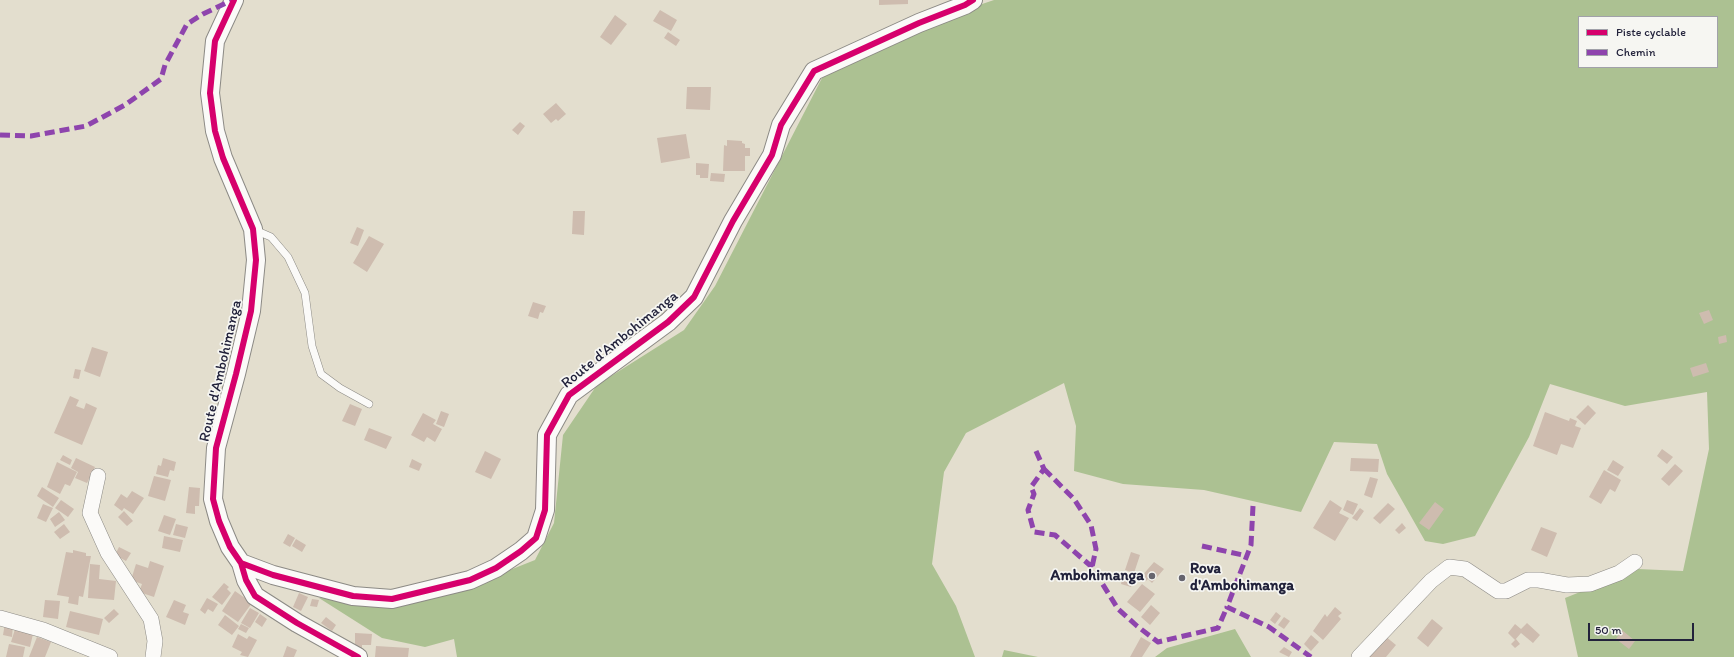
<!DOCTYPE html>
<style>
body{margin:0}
#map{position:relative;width:1734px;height:657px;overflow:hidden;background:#e3dece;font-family:Itim,sans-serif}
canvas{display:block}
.legend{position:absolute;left:1578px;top:16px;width:140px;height:52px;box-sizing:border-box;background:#f6f6f2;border:1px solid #a1a1a9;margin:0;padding:5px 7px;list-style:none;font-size:12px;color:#22223b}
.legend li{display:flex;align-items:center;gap:8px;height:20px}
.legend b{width:20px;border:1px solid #a1a1a9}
.scale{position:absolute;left:1588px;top:623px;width:106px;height:18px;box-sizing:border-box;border:2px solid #22223b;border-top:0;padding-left:5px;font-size:12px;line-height:14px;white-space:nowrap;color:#22223b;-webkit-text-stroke:3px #f6f6f2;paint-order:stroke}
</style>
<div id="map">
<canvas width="1734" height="657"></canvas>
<ul class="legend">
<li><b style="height:5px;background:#d6006c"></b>Piste cyclable</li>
<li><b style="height:5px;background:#8e44ad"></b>Chemin</li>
</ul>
<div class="scale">50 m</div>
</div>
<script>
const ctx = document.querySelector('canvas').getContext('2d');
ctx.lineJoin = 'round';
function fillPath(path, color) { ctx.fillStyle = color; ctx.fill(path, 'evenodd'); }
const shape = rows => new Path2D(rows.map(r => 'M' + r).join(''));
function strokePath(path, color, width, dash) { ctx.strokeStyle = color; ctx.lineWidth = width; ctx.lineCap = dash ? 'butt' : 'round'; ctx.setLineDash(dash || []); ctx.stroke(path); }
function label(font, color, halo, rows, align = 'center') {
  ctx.font = font + ' Itim,sans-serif'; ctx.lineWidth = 3.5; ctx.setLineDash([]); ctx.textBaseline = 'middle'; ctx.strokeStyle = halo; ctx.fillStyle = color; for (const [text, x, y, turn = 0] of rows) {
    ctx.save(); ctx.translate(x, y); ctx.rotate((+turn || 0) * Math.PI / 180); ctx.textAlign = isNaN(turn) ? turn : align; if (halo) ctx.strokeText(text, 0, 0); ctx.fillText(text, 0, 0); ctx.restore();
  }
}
const forest = shape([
 [994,0,1734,0,1734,657,1578,657,1565,598,1638,569,1683,571,1709,449,1707,392,1625,406,1550,384,1529,437,1475,536,1443,544,1425,541,1387,474,1377,444,1334,442,1301,512,1204,490,1123,484,1074,471,1076,426,1064,383,966,433,944,472,932,564,956,606,975,657,457,657,454,639,425,647,382,638,319,598,345,599,477,583,535,560,554,523,563,435,597,385,684,330,715,286,822,78,905,30],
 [1579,17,1717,17,1717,67,1579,67],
 [1235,629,1251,657,1155,657,1167,648],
 [1004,650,1038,657,1002,657]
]);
const building = shape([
 [879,0,908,0,908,4,879,5],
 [660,10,677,20,671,31,653,21],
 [615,15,627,24,611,45,600,37],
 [668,32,680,40,676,46,664,38],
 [687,87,711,87,710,110,686,109],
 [556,103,566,114,558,121,556,119,551,123,543,114],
 [520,122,525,126,518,135,512,130],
 [686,134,690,158,661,163,657,138],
 [727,140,742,141,742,143,745,144,745,148,750,148,750,156,745,156,745,171,723,171,724,145,727,146],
 [696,163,709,164,708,178,700,178,700,175,696,175],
 [711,173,725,174,724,182,710,181],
 [573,211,585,211,584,235,572,234],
 [357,227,364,230,358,246,350,243],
 [369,236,384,244,367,272,353,263],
 [533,302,546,306,543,313,540,312,538,319,528,316],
 [1709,310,1713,320,1704,324,1699,313],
 [1726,335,1727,342,1719,344,1718,337],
 [92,347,108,352,100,377,84,371],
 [1706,363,1709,372,1693,377,1690,368],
 [75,369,81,370,79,379,73,378],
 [70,396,79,400,76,406,84,409,86,403,97,408,82,445,54,433],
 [350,404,362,409,355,426,342,421],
 [1588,405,1596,413,1585,425,1576,417],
 [441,411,449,414,444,427,436,424],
 [1545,412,1569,421,1570,418,1577,421,1575,426,1581,428,1573,448,1561,444,1557,455,1533,446],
 [423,413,436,420,433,424,442,429,435,442,427,437,424,442,411,435],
 [369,428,392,437,386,449,364,440],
 [1662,449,1673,457,1667,464,1657,456],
 [485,451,501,459,491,479,475,472],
 [63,455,72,460,70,465,60,460],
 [76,458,95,467,87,483,75,478,78,472,71,468],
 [163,458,176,462,174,471,170,470,168,477,156,474,158,465,161,466],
 [1351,458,1379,459,1378,472,1350,471],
 [412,459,422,464,419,471,409,467],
 [1613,460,1624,467,1618,476,1607,470],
 [57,462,77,472,70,486,65,484,60,494,47,487],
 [1675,464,1683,471,1669,486,1661,479],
 [1604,470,1621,480,1615,492,1610,489,1601,504,1589,497],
 [154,476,171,480,165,501,148,496],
 [1370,477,1378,479,1372,498,1364,495],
 [42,487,59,498,53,507,37,496],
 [189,487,200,488,199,506,195,506,195,514,186,513],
 [132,491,144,498,133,514,124,508,122,511,114,505,121,494,127,498],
 [61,500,74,509,68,517,55,508],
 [1330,500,1342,508,1339,513,1349,518,1335,541,1313,528],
 [1347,500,1358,504,1353,515,1343,510],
 [1435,502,1444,509,1429,530,1419,523],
 [1388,503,1395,509,1380,524,1373,518],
 [43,504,53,508,46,522,37,518],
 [1360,508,1364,511,1357,521,1352,518],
 [124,511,133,521,127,526,118,517],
 [59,512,65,520,55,527,50,519],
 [164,515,176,519,170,535,158,531],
 [1402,523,1406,528,1399,534,1395,530],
 [64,524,70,532,60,539,54,532],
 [176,524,188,527,185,538,173,535],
 [1541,527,1557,533,1547,557,1531,550],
 [288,534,295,538,290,547,283,543],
 [164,536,183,540,180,552,162,548],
 [296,539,306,545,302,552,292,546],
 [119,547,131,553,126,561,115,555],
 [73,550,86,553,86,556,91,556,83,597,79,596,78,605,68,603,69,597,57,595,66,552,73,553],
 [1131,552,1140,555,1134,573,1125,570],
 [150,561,164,566,154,597,139,592,142,584,131,580,136,564,148,568],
 [1154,562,1164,569,1152,583,1148,579,1146,581,1141,577],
 [90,564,100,565,99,579,116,581,114,600,88,598],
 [1124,572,1135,576,1131,587,1121,584],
 [224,583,229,587,227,589,231,593,222,605,212,597],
 [1142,584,1155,594,1140,612,1127,602],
 [235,591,252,603,238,622,222,611],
 [299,593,308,597,301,611,293,607],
 [207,598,218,604,213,612,208,609,205,614,200,610],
 [312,599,319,600,317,607,310,606],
 [45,600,60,601,58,619,43,617],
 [174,600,186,605,183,612,189,614,185,625,166,617],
 [1151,605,1160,613,1150,625,1141,617],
 [1335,607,1342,613,1338,616,1341,619,1323,640,1313,631,1325,614,1327,617],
 [250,608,259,613,250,628,241,623],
 [114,609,119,614,109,623,104,618],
 [70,611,103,619,99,635,66,627],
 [1276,612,1281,616,1275,624,1270,620],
 [260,614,267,619,262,627,255,622],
 [225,615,239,626,232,635,218,625],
 [326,617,336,625,332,631,321,623],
 [1284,617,1290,621,1284,629,1278,625],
 [1432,619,1443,628,1428,647,1417,638],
 [5,623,13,625,12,637,3,635],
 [1527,623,1540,635,1533,643,1521,633,1515,640,1508,633,1515,624,1521,629],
 [241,624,249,628,246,633,238,629],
 [16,626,33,634,30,647,11,642],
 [1622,630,1635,641,1629,649,1616,639],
 [355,633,372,634,371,645,362,645,362,649,355,649],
 [238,634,247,639,249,636,257,640,248,657,240,655,242,652,232,647],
 [1311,635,1319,642,1311,651,1304,644],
 [1385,636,1396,645,1386,657,1368,657],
 [37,637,51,642,45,657,29,657],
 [1141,637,1151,643,1142,657,1130,657],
 [1516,639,1520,644,1515,648,1511,644],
 [9,644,25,647,23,657,6,657],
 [287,646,297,650,294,657,283,657],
 [376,646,409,648,408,657,375,657],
 [1284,647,1292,652,1289,657,1279,652]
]);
const service = shape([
 [255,230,271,237,288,257,305,293,312,346,321,374,340,388,369,404]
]);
const minor = shape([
 [98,476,90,513,108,553,151,619,155,641,153,657],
 [0,618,43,630,110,657],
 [1359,657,1431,581,1449,567,1465,569,1498,591,1506,591,1528,580,1539,580,1567,585,1590,584,1619,573,1635,562]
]);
const tertiary = shape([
 [234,0,215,41,210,93,215,131,223,158,253,229,256,260,251,311,236,374,216,448,213,499,219,521,230,547,241,563,246,580,255,596,297,623,358,657],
 [241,563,273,575,353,596,392,599,470,580,496,568,521,551,536,538,545,510,547,435,569,395,668,322,694,297,733,221,772,155,781,125,814,71,919,23,965,5,973,0]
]);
const quiet = shape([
 [0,135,31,136,86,126,125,105,161,79,165,65,187,24,203,14,232,0],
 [1036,451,1044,469,1031,487,1034,494,1028,510,1034,532,1055,535,1092,567,1118,609,1137,626,1158,642,1218,628,1227,607],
 [1044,469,1074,499,1091,525,1096,549,1092,567],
 [1253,506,1251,545,1227,607,1269,627,1311,657],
 [1202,546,1247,556]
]);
const cycleway = shape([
 [234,0,215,41,210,93,215,131,223,158,253,229,256,260,251,311,236,374,216,448,213,499,219,521,230,547,241,563,246,580,255,596,297,623,358,657],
 [241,563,273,575,353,596,392,599,470,580,496,568,521,551,536,538,545,510,547,435,569,395,668,322,694,297,733,221,772,155,781,125,814,71,919,23,965,5,973,0]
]);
const markers = [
 [1152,576,4,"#66646e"],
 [1182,578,4,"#66646e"]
];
const streetNames = [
 ["Route d'Ambohimanga",620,340,-39],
 ["Route d'Ambohimanga",221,371,-77]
];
const poiNames = [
 ["Rova",1190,569],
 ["d'Ambohimanga",1190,586],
 ["Ambohimanga",1144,576,"right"]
];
fillPath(forest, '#acc192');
fillPath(building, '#cebcaf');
strokePath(service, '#8c8a85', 8);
strokePath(minor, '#8c8a85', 16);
strokePath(tertiary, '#8c8a85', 20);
strokePath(service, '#fbfaf8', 7);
strokePath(minor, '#fbfaf8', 15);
strokePath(tertiary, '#fbfaf8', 18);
strokePath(quiet, '#8e44ad', 5, [10, 5]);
strokePath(cycleway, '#d6006c', 6);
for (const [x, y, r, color] of markers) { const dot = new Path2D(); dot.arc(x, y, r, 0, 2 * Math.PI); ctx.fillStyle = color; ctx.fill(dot); strokePath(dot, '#f6f6f2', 1.5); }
label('15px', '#22223b', '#f6f6f2', streetNames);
label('bold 15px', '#22223b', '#f6f6f2', poiNames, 'left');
</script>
